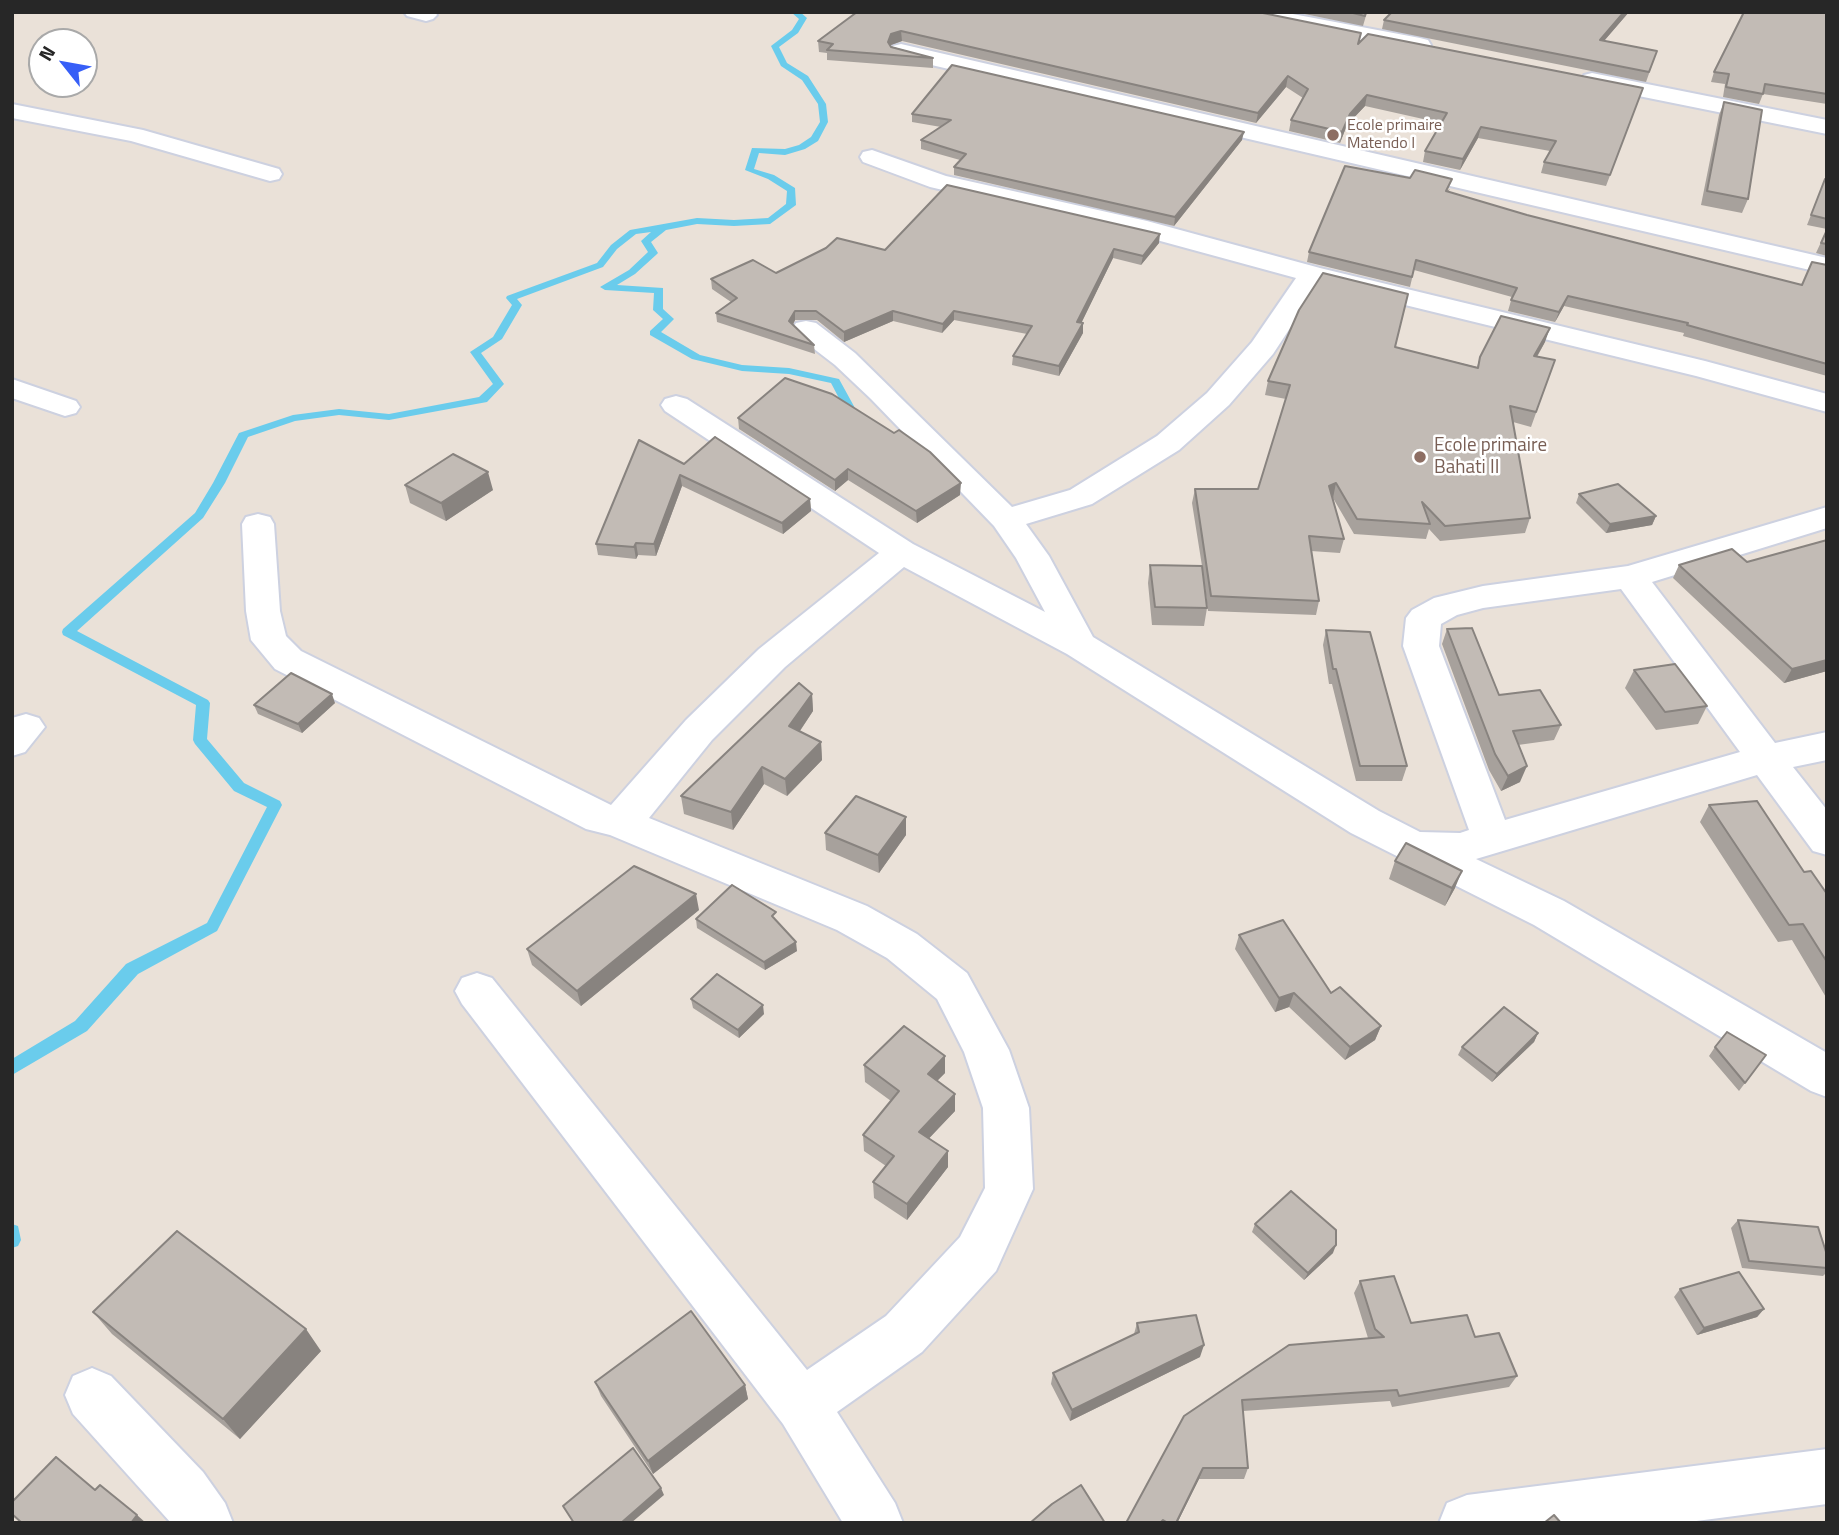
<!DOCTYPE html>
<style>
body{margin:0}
#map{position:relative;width:1839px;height:1535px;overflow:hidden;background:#eae1d8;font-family:"Titillium Web",sans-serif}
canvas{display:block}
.frame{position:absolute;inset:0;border:14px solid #272727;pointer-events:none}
.north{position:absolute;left:28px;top:28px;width:70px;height:70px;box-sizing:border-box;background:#fff;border:2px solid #a9a9a9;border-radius:50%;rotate:301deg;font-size:19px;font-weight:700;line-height:28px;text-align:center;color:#272727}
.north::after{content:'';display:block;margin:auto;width:24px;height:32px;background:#375ff7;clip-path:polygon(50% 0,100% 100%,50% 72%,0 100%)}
</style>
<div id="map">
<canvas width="1839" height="1535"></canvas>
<div class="frame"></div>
<div class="north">N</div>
</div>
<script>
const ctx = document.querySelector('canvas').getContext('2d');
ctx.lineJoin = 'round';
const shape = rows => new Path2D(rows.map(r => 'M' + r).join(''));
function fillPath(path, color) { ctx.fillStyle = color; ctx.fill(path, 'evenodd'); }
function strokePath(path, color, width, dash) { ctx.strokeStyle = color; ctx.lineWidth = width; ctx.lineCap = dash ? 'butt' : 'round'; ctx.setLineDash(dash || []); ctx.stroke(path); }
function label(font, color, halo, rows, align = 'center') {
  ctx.font = font + ' "Titillium Web",sans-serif'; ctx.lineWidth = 5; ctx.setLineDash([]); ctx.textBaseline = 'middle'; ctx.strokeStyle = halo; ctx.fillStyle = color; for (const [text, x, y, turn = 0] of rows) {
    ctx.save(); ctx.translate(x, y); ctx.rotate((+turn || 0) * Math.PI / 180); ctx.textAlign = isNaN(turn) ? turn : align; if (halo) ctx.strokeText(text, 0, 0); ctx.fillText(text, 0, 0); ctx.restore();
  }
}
const stream = shape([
 [791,12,800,12,807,18,798,33,779,47,787,63,808,76,826,104,828,122,818,141,805,149,785,155,759,153,754,169,774,175,795,188,796,205,770,224,734,226,697,224,666,230,651,242,658,253,656,255,635,274,617,285,663,288,663,309,674,319,661,332,700,355,742,365,789,368,839,379,861,419,859,421,851,421,831,383,789,374,742,371,692,359,650,335,650,331,663,319,653,310,654,293,605,290,600,287,629,270,648,252,641,241,651,232,636,234,617,249,603,267,517,299,522,305,502,339,481,353,504,384,487,402,389,420,339,415,295,421,248,437,225,483,203,518,77,631,208,700,210,703,207,739,244,783,280,801,282,805,217,931,138,974,87,1031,12,1075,12,1059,75,1021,126,964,207,923,267,807,234,791,195,744,193,740,196,705,63,635,62,632,63,629,195,513,213,483,239,433,293,415,339,409,389,414,479,397,493,384,470,352,493,337,512,305,506,298,507,296,597,263,611,245,630,230,697,218,734,220,768,218,786,204,787,191,768,179,745,170,752,148,785,149,799,145,811,137,820,122,818,104,802,80,781,66,771,46,792,30,799,19,791,12],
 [12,1224,18,1226,21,1240,18,1246,12,1248,12,1224]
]);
const minor = shape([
 [404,12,435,12,437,15,433,19,426,21,407,16,404,12],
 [1237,12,1282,12,1420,38,1428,40,1431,45,1428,50,1420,52,1247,18,1240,16,1237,12],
 [901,44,1827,258,1827,274,893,56,890,51,893,46,901,44],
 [1592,73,1827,120,1827,134,1584,85,1581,80,1584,75,1592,73],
 [12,104,143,130,279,169,282,174,279,179,270,181,131,141,12,118,12,104],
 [872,150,946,176,1147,221,1320,268,1705,361,1827,394,1827,412,1696,376,1319,284,1273,354,1229,405,1179,450,1092,504,1026,524,1049,556,1093,637,1379,811,1420,832,1460,833,1469,830,1403,646,1406,618,1412,610,1434,598,1483,586,1628,566,1827,507,1827,528,1652,582,1775,743,1827,732,1827,760,1793,767,1827,810,1827,855,1813,851,1757,775,1476,859,1564,901,1827,1053,1827,1097,1811,1091,1534,925,1351,833,1067,654,904,567,785,667,712,740,649,818,867,906,917,934,967,973,1009,1050,1029,1108,1033,1189,996,1271,922,1352,837,1412,895,1503,903,1523,843,1523,783,1424,462,1004,455,991,462,978,477,973,492,978,807,1370,886,1316,960,1237,985,1188,983,1108,964,1052,937,999,887,958,837,930,610,835,586,829,275,669,251,640,246,611,242,524,246,517,258,514,270,517,274,524,280,611,286,636,301,651,611,805,686,720,759,649,879,553,665,411,661,405,665,399,676,396,687,399,913,544,1045,612,1016,558,994,526,871,399,835,365,796,335,792,329,796,323,806,321,816,323,855,353,1012,507,1070,490,1157,436,1207,393,1252,342,1296,278,1142,236,930,187,863,162,860,157,863,152,872,150],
 [1621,589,1740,752,1505,820,1439,646,1441,624,1457,615,1483,608,1621,589],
 [12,379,76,401,80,407,76,413,65,416,12,398,12,379],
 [26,714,39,718,45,727,25,752,12,756,12,718,26,714],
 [92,1368,111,1376,203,1472,225,1503,233,1523,171,1523,73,1414,65,1395,73,1376,92,1368],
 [1827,1449,1827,1504,1681,1523,1439,1523,1447,1503,1467,1495,1827,1449]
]);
const wall = shape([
 [857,12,1361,33,1359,43,1643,88,1606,186,1541,173,1544,162,1550,151,1478,138,1460,170,1423,162,1425,151,1441,123,1365,106,1347,125,1340,143,1289,131,1291,120,1303,98,1286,87,1256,123,902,41,891,45,890,46,933,58,933,68,827,60,827,53,819,52,818,41],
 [1295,12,1367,12,1363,26],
 [1392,12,1629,12,1604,41,1657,51,1646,82,1382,29,1384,20],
 [1827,12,1827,104,1763,94,1759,104,1723,97,1725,84,1711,82,1714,72],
 [1724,102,1748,199,1742,213,1701,205,1719,115],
 [912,114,1242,140,1174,226,954,175,954,167,960,160,921,149,921,140,941,127,912,122],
 [1825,179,1827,180,1827,256,1816,253,1827,229,1807,225],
 [1450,189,1448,192,1527,215,1802,285,1827,265,1827,376,1683,336,1684,333,1564,306,1555,322,1508,311,1512,297,1414,270,1410,287,1307,262,1309,252],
 [1159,243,1141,265,1113,258,1081,323,1083,333,1059,376,1012,365,1013,356,1027,334,954,320,942,333,893,321,844,342,817,320,795,320,793,325,814,345,815,354,717,322,716,313,731,302,712,289,711,279,776,273,885,250],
 [1545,342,1537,357,1555,360,1531,427,1513,422,1530,518,1525,533,1440,541,1429,529,1426,539,1354,534,1333,498,1344,539,1340,553,1311,551,1319,601,1316,615,1208,611,1204,579,1207,608,1204,626,1152,625,1148,583,1150,565,1202,566,1192,503,1195,489,1258,489,1286,399,1265,395,1268,381,1395,347,1477,367,1480,357],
 [738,418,894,433,960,495,917,523,848,480,835,491,739,429],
 [684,464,810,499,811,511,783,534,682,486,656,556,638,555,636,559,598,555,596,544],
 [405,485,493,490,446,521,410,503],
 [1579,494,1656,516,1652,525,1606,533,1576,503],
 [1747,562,1827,671,1784,683,1673,578,1679,565],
 [1447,629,1499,695,1561,725,1554,740,1518,745,1520,782,1501,791,1489,770,1442,644],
 [1326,630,1407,766,1402,781,1356,781,1332,684,1329,684,1323,645],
 [1634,670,1707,706,1698,724,1656,730,1625,688],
 [812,694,813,711,800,731,821,742,822,760,787,796,764,784,733,830,684,814,681,796],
 [335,703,302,733,258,714,254,705],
 [1709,805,1804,872,1827,894,1827,999,1792,940,1778,942,1700,822],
 [906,817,906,835,879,873,826,850,825,833],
 [1395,861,1455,888,1445,906,1389,879],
 [699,910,581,1006,532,965,527,949],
 [696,919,777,921,797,951,765,970,697,928],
 [1239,935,1331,993,1381,1026,1375,1040,1345,1060,1289,1007,1275,1012,1235,949],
 [691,999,764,1014,739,1038,693,1008],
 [1538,1033,1534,1042,1492,1082,1458,1055,1462,1047],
 [1715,1047,1766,1055,1739,1091,1709,1056],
 [945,1056,945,1073,937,1081,955,1094,955,1111,929,1138,948,1167,907,1220,874,1198,873,1182,886,1166,864,1151,863,1135,891,1101,865,1082,864,1065],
 [1738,1220,1827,1255,1827,1272,1823,1276,1742,1268,1731,1228],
 [1255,1224,1333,1253,1304,1280,1252,1232],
 [1360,1281,1411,1323,1475,1337,1517,1376,1509,1387,1392,1407,1390,1401,1243,1411,1248,1468,1244,1479,1199,1479,1177,1523,1126,1523,1184,1416,1368,1338,1354,1293],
 [1680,1289,1764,1309,1757,1317,1697,1335,1674,1297],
 [93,1312,321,1351,240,1439,112,1334],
 [1137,1323,1200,1357,1070,1421,1051,1384,1053,1373,1134,1334],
 [595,1382,745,1385,748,1399,653,1474,601,1396]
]);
const shadedWall = shape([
 [1624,12,1629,12,1597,49,1600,40],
 [901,31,902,41,891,45,888,52,888,42,891,34],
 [1288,76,1286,87,1256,123,1258,113],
 [1367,95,1365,106,1347,125,1340,143,1342,132,1350,114],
 [1481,127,1478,138,1460,170,1463,159],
 [1244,132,1242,140,1174,226,1175,217],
 [1160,234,1159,243,1141,265,1143,256],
 [1114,249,1113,258,1077,332,1077,322],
 [1568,296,1564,306,1555,322,1559,312],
 [795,311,795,320,790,330,789,321],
 [893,311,893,321,844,342,844,332],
 [954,311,954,320,942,333,943,324],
 [1083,323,1083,333,1059,376,1059,366],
 [1550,328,1545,342,1529,370,1534,356],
 [848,469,848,480,835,491,835,480],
 [488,472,493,490,446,521,441,503],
 [680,475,682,486,656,556,654,544],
 [961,483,960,495,917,523,916,511],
 [1336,483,1333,498,1329,486],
 [810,499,811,511,783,534,782,523],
 [1656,516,1652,525,1606,533,1610,524],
 [636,543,638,555,636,559,634,547],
 [1827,660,1827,671,1784,683,1792,669],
 [332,694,335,703,302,733,298,724],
 [812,694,813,711,791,744,789,726],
 [821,742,822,760,787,796,785,779],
 [1527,766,1520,782,1501,791,1508,776],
 [762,767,764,784,733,830,731,812],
 [906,817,906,835,879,873,878,855],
 [1462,871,1455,888,1445,906,1452,888],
 [696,894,699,910,581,1006,577,991],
 [796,942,797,951,765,970,764,962],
 [1294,993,1289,1007,1275,1012,1279,998],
 [763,1005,764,1014,739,1038,738,1030],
 [1381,1026,1375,1040,1345,1060,1350,1047],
 [1538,1033,1534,1042,1492,1082,1497,1074],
 [945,1056,945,1073,928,1090,928,1074],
 [955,1094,955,1111,919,1149,919,1132],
 [948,1151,948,1167,907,1220,907,1204],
 [1336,1245,1333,1253,1304,1280,1308,1273],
 [1764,1309,1757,1317,1697,1335,1704,1328],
 [306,1329,321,1351,240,1439,223,1419],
 [1204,1345,1200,1357,1070,1421,1072,1410],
 [745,1385,748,1399,653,1474,648,1461],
 [1203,1468,1199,1479,1177,1523,1176,1523],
 [661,1488,664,1495,631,1523,621,1523],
 [137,1515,146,1523,131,1523]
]);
const building = shape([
 [857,12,1258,12,1361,33,1358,44,1368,34,1643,88,1610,175,1544,162,1556,141,1481,127,1463,159,1425,151,1447,113,1367,95,1350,114,1342,132,1291,120,1308,89,1288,76,1258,113,901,31,891,34,888,42,891,47,933,58,827,50,833,44,818,41,857,12],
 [1349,12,1366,12,1365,16,1349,12],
 [1392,12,1624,12,1600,40,1657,51,1649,72,1384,20,1392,12],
 [1744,12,1827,12,1827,94,1765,84,1763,94,1726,87,1729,74,1714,72,1744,12],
 [952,65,1244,132,1175,217,954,167,966,154,921,140,951,120,912,114,952,65],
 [1724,102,1762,110,1748,199,1707,191,1724,102],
 [1345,166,1410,178,1415,170,1452,179,1446,191,1527,215,1802,285,1812,262,1827,265,1827,364,1687,325,1688,323,1568,296,1559,312,1511,300,1517,288,1416,260,1412,277,1309,252,1345,166],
 [1825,179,1827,180,1827,219,1811,215,1825,179],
 [947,185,1160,234,1143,256,1114,249,1077,322,1083,323,1059,366,1013,356,1032,326,954,311,943,324,893,311,844,332,816,311,795,311,789,321,814,345,716,313,737,298,711,279,753,260,776,273,826,248,837,238,885,250,947,185],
 [1827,230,1827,244,1821,243,1827,230],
 [1323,273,1408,294,1395,347,1478,368,1480,357,1501,316,1550,328,1534,356,1555,360,1536,412,1510,406,1530,518,1445,526,1422,502,1430,524,1357,519,1336,483,1329,486,1344,539,1309,536,1319,601,1211,596,1195,489,1258,489,1290,385,1268,381,1299,310,1323,273],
 [785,378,832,394,894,433,899,430,930,452,961,483,916,511,848,469,835,480,738,418,785,378],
 [715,437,810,499,782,523,680,475,654,544,636,543,634,547,596,544,639,440,684,464,715,437],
 [453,454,488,472,441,503,405,485,453,454],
 [1618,484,1656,516,1610,524,1579,494,1618,484],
 [1827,540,1827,660,1792,669,1679,565,1732,549,1747,562,1827,540],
 [1150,565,1202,566,1207,608,1155,607,1150,565],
 [1472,628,1499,695,1540,690,1561,725,1513,731,1527,766,1508,776,1495,754,1447,629,1472,628],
 [1326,630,1370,632,1407,766,1360,766,1336,669,1333,669,1326,630],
 [1675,664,1707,706,1665,712,1634,670,1675,664],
 [291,673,332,694,298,724,254,705,291,673],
 [799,683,812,694,789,726,821,742,785,779,762,767,731,812,681,796,799,683],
 [856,796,906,817,878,855,825,833,856,796],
 [1757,801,1804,872,1811,871,1827,894,1827,962,1803,924,1789,925,1709,805,1757,801],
 [1406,843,1462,871,1452,888,1395,861,1406,843],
 [634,866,696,894,577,991,527,949,634,866],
 [732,885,776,912,772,916,796,942,764,962,696,919,732,885],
 [1283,920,1331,993,1340,987,1381,1026,1350,1047,1294,993,1279,998,1239,935,1283,920],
 [717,974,763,1005,738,1030,691,999,717,974],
 [1504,1007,1538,1033,1497,1074,1462,1047,1504,1007],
 [904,1026,945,1056,928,1074,955,1094,919,1132,948,1151,907,1204,873,1182,894,1156,863,1135,899,1091,864,1065,904,1026],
 [1727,1032,1766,1055,1745,1083,1715,1047,1727,1032],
 [1291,1191,1336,1230,1336,1245,1308,1273,1255,1224,1291,1191],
 [1738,1220,1818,1227,1827,1255,1827,1268,1749,1261,1738,1220],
 [177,1231,306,1329,223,1419,93,1312,177,1231],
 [1739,1272,1764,1309,1704,1328,1680,1289,1739,1272],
 [1394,1276,1411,1323,1467,1315,1475,1337,1499,1333,1517,1376,1399,1396,1397,1390,1242,1400,1248,1468,1203,1468,1176,1523,1168,1523,1163,1520,1160,1523,1126,1523,1184,1416,1289,1345,1384,1337,1375,1329,1360,1281,1394,1276],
 [691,1311,745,1385,648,1461,595,1382,691,1311],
 [1196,1315,1204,1345,1072,1410,1053,1373,1139,1332,1137,1323,1196,1315],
 [633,1448,661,1488,621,1523,574,1523,563,1506,633,1448],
 [56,1457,95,1490,100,1485,137,1515,131,1523,22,1523,12,1514,12,1502,56,1457],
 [1081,1485,1105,1523,1030,1523,1052,1504,1081,1485],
 [1554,1515,1561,1523,1544,1523,1554,1515]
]);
const markers = [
 [1333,135,7,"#8d6e63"],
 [1420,457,7,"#8d6e63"]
];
const farEducationnames = [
 ["Ecole primaire",1347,126],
 ["Matendo I",1347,144]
];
const educationNames = [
 ["Ecole primaire",1434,446],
 ["Bahati II",1434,468]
];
fillPath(stream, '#6accec');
strokePath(minor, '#cdd1e0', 4);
fillPath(minor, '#fff');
fillPath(wall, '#a7a19c');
fillPath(shadedWall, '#88837f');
fillPath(building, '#c2bbb5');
strokePath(building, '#88837f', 2);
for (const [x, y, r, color] of markers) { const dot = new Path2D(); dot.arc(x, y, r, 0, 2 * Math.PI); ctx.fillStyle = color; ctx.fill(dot); strokePath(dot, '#fff', 2.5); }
label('16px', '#785e54', '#fff', farEducationnames, 'left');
label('19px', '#785e54', '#fff', educationNames, 'left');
</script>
